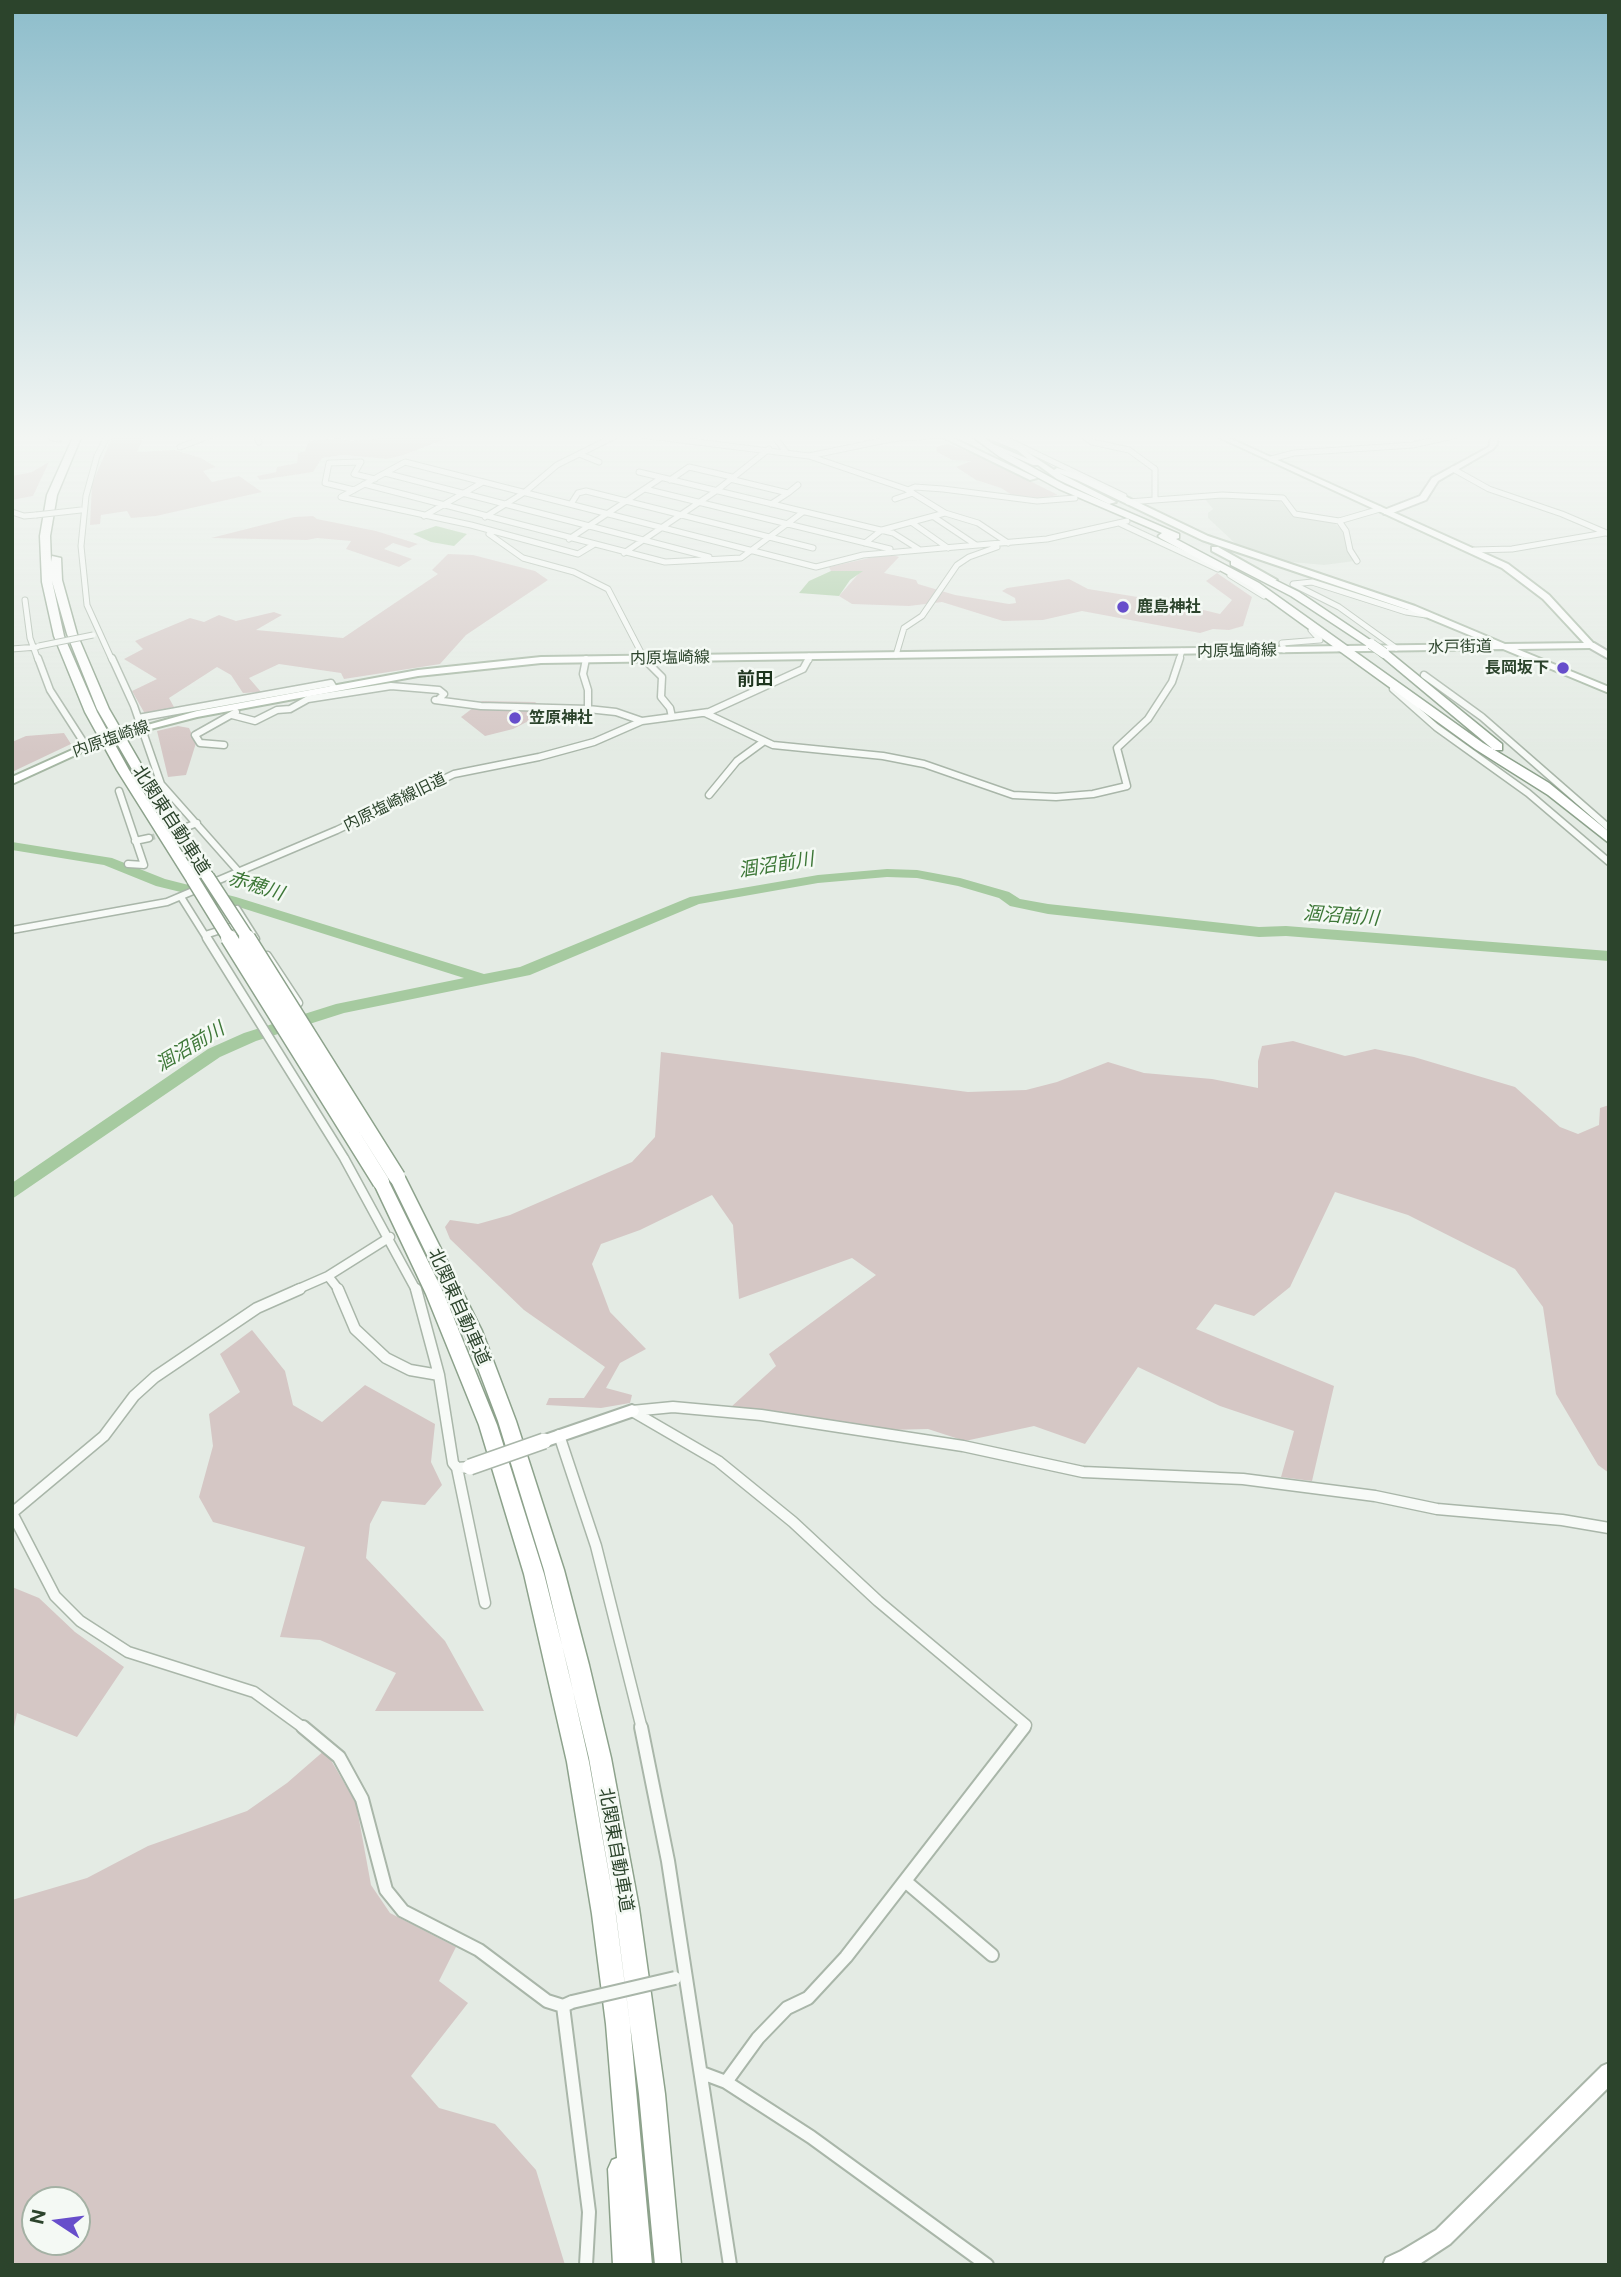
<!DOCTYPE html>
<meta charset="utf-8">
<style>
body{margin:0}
#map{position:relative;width:1621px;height:2277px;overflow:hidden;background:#e4ebe4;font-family:"Public Sans",sans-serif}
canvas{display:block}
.frame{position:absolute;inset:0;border:14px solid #2c442c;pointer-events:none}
.north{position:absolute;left:21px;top:2186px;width:70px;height:70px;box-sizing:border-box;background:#f4f9f4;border:2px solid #a4b1a4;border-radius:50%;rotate:283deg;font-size:19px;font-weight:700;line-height:28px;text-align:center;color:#2c442c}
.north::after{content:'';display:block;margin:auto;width:24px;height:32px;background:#674ecb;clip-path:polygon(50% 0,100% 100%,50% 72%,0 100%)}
</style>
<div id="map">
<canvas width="1621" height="2277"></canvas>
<div class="frame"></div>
<div class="north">N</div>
</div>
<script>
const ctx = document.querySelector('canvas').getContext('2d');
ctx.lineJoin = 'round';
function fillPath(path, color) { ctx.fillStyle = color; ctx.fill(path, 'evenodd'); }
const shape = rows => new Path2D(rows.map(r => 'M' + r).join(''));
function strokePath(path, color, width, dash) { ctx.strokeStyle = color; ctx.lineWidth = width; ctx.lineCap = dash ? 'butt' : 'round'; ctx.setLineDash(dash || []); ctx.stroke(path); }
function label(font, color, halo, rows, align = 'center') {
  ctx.font = font + ' "Public Sans","Noto Sans JP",sans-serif'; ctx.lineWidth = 5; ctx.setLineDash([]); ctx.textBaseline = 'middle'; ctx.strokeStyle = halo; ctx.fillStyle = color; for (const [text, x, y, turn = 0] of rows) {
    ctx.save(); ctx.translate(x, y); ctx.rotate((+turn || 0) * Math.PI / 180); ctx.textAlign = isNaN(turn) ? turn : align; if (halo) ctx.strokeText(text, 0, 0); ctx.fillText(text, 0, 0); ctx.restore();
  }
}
const built = shape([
 [1224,496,1279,500,1294,515,1332,521,1341,529,1355,561,1324,565,1279,561,1239,547,1208,518,1208,513,1213,509,1204,498]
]);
const green = shape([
 [113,435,144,435,137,452,175,450,201,458,216,467,203,471,212,482,239,476,262,492,156,516,131,518,127,511,101,515,100,524,90,525,92,484],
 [382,435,455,435,404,455,387,459,344,455,322,458,313,472,260,480,257,476,276,472,277,467,297,463,298,453,305,451,309,441,339,438,348,441,376,439],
 [948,444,978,455,1058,495,1037,499,1012,495,1001,488,976,480,956,467,971,461,952,460,937,452,936,447],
 [49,462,33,496,12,500,12,476,32,472],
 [313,516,317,519,376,531,418,544,409,548,393,543,384,549,412,559,399,567,346,549,351,541,317,538,307,540,211,538,294,517],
 [448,554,473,555,535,571,548,580,466,635,440,664,344,679,341,673,279,664,249,678,261,692,243,693,231,675,217,667,169,698,174,707,145,714,132,691,157,679,124,659,143,649,135,641,190,618,204,622,219,615,236,621,274,612,282,615,256,630,343,638,438,574,432,570],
 [893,555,899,557,884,573,916,580,918,584,955,595,1009,604,1016,603,1015,598,1002,591,1007,588,1069,579,1088,589,1175,603,1220,614,1232,600,1206,581,1217,573,1252,597,1243,626,1229,630,1213,629,1200,633,1082,611,1043,620,1003,621,942,602,909,606,852,604,839,596,861,571,831,571,829,567,878,556],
 [482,701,535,702,548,711,513,729,485,736,461,717],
 [178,726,189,728,196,743,186,775,168,777,157,731],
 [64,733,71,744,12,772,12,742,26,736],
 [1293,1041,1345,1056,1375,1049,1414,1057,1515,1087,1560,1127,1578,1134,1599,1125,1600,1108,1609,1105,1609,1473,1598,1465,1556,1394,1543,1307,1515,1269,1408,1215,1335,1192,1290,1287,1254,1316,1215,1304,1196,1329,1334,1386,1312,1481,1281,1477,1294,1431,1220,1406,1138,1367,1085,1444,1034,1426,965,1441,928,1429,887,1430,731,1407,776,1366,769,1354,876,1275,852,1258,739,1299,733,1225,712,1195,640,1230,601,1244,592,1264,610,1312,646,1349,620,1363,606,1388,632,1395,630,1403,601,1408,546,1405,549,1398,584,1398,605,1367,524,1310,450,1239,445,1227,450,1220,478,1224,510,1215,632,1162,655,1137,661,1052,968,1092,1026,1090,1057,1082,1108,1062,1144,1073,1212,1079,1258,1088,1258,1061,1262,1046],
 [252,1330,285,1371,293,1405,322,1422,365,1385,435,1424,431,1462,442,1485,425,1505,382,1501,370,1524,366,1558,445,1641,484,1711,375,1711,396,1673,320,1640,280,1637,305,1547,213,1522,199,1497,213,1446,209,1414,240,1392,220,1354],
 [12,1587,39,1598,75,1632,124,1667,77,1737,17,1713,12,1736],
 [325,1750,356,1803,371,1885,390,1913,456,1947,439,1981,468,2003,411,2076,439,2108,495,2124,536,2170,565,2265,12,2265,12,1900,87,1878,148,1846,247,1811,287,1783],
 [35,2200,77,2200,77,2242,35,2242]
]);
const water = shape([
 [436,526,467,534,454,546,431,542,413,534],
 [831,571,863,571,850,580,839,596,799,593,809,581]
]);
const river = shape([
 [12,842,112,858,165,879,236,897,484,974,520,967,690,897,818,875,887,869,917,870,960,878,1009,892,1020,899,1048,904,1259,927,1286,926,1609,951,1609,961,1286,936,1259,937,1048,914,1010,906,999,898,958,886,917,878,887,877,818,883,699,904,530,975,344,1013,256,1041,220,1057,12,1199,12,1183,208,1049,244,1033,336,1004,464,978,226,903,156,886,104,865,12,850,12,842]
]);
const streetTunnel = shape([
 [149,838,180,829]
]);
const streetFar4 = shape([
 [55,435,52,438,59,439],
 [108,435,97,456,86,496,81,546,87,605,112,660],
 [256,435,259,442],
 [641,435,809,456,906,489,945,513,978,523,1008,543],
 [773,435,786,452],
 [997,435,1124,496],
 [1082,435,1092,442,1129,450,1155,469,1155,499],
 [180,447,212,435],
 [579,454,599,462],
 [809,456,891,439,941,435],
 [1271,459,1294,453,1413,445,1457,435],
 [1453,469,1489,489,1562,514,1609,534],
 [639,472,893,533,920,550],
 [385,473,709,557],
 [730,479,788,493,771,504],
 [670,480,689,467,732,477],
 [364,484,665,562,741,558,803,512],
 [645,489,890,549],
 [354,490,325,483,329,463,361,462,354,474,375,479],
 [908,490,915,487,943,489,1037,501,1075,498],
 [788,493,798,485],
 [895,499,913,493],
 [1128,502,1222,495,1283,498,1295,514,1339,521,1380,509],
 [571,504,578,493,586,491,813,548],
 [12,512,24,516,36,515],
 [424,516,483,482],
 [485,517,525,492,557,465,617,435],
 [934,517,976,545],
 [1339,521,1346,531,1350,550,1357,561],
 [911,522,948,548],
 [1121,524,1218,569],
 [489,534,523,558,574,572,608,589,645,660],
 [569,539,661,478],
 [865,543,882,530,945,513],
 [593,545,578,554,471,525,341,497,405,462,816,567,863,555,1047,539,1127,521],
 [1474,550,1512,549,1605,533],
 [624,553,716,491,769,449],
 [1230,575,1264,596],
 [25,600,30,638,38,660],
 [1396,648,1339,607,1293,584,1312,582,1406,612,1426,615],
 [12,649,37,647],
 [1284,650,1282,643,1320,640,1311,630],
 [896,655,904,628,922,616,957,565,969,557,997,547],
 [809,656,809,660],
 [1179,660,1182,651]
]);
const streetFar3 = shape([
 [38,658,50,690,86,746],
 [112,658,134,706,161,784,239,872],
 [643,658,662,677,661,697,670,708,672,717],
 [586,659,583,674,588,690,588,709],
 [1424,675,1482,717,1609,828],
 [1393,689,1436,727,1528,793,1609,862],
 [435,700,481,706,588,709,616,712,642,721],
 [705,713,773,745,883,756,924,764,1013,795,1056,797,1093,794,1127,786,1117,748,1148,719,1172,682,1180,658],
 [232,715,255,721,277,710,290,709,308,699,391,686,439,690,444,694,438,700],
 [138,718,331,683,334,688],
 [224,745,200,743,195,735,236,712],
 [119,791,144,865,128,864],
 [709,795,737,761,763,742],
 [184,828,197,823],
 [135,841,149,838],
 [181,897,208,940],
 [237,909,256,939],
 [12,930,167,902,337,830,454,774,539,757,594,742,642,721,709,712,803,669,809,658],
 [205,935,243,923]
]);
const streetFar2 = shape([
 [207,938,344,1158,416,1290],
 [267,956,298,1003],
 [328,1276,339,1290],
 [296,1290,328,1276,390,1237]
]);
const streetFar1 = shape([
 [338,1289,355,1329,386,1358,410,1370,439,1375],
 [416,1289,439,1375,453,1463,457,1468,470,1467],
 [632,1411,673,1407,761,1415,963,1446,1083,1472,1243,1479,1375,1496,1437,1509,1562,1520,1609,1528],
 [632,1411,718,1461,793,1522,878,1601,1026,1725,1023,1729],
 [559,1435,596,1546,642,1729],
 [457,1468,485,1603],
 [12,1513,55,1596,80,1621,128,1652,254,1692,305,1729],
 [12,1513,104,1436,134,1396,155,1377,257,1308,300,1289]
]);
const street = shape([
 [303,1727,339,1757,362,1799,386,1890,403,1911,479,1950,547,2001,563,2006,572,2002],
 [641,1727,668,1861,730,2265],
 [905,1881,992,1955],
 [563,2006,589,2212,586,2265],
 [702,2073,726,2082,811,2137,987,2265],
 [726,2082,758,2038,787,2008,808,1998,846,1957,1024,1727]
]);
const secondary = shape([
 [1492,435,1498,435,1497,444,1493,449,1438,481,1426,500,1390,514,1384,514,1384,510,1420,496,1432,478,1489,447,1492,435],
 [1588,643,1594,643,1609,652,1609,659,1588,647,1588,643],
 [632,1405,637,1407,639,1411,637,1415,544,1447,539,1445,537,1441,539,1437,632,1405],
 [1609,2063,1609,2087,1450,2244,1418,2265,1383,2265,1386,2258,1401,2251,1436,2230,1602,2066,1609,2063]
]);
const primary = shape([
 [938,435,946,435,1037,478,1030,480,938,435],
 [980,435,989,435,1021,448,1054,470,1057,468,1083,476,1208,536,1415,606,1505,644,1584,643,1543,599,1502,568,1214,435,1222,435,1508,564,1549,595,1595,645,1591,648,1517,649,1609,687,1609,693,1503,649,541,663,418,676,197,717,135,733,130,730,197,711,418,670,541,657,1491,644,1409,610,1202,540,1077,480,1059,473,1116,502,1109,504,1057,479,1038,465,1033,465,989,446,989,444,993,444,1028,459,1017,450,980,435],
 [1212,547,1218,547,1277,580,1270,582,1212,551,1212,547],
 [92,741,97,744,95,746,12,784,12,777,92,741]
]);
const highway = shape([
 [74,435,82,435,57,495,50,536,51,562,52,556,61,558,62,580,77,634,109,709,167,809,215,877,213,880,203,880,155,809,97,709,67,634,52,581,64,636,97,712,129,770,200,880,198,883,188,883,117,770,85,712,54,636,42,582,40,536,47,495,74,435],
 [970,435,980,435,1006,453,1065,485,1179,534,1179,538,1176,539,1259,583,1483,743,1549,783,1609,832,1609,843,1548,795,1475,749,1251,587,1160,538,1158,536,1162,533,1059,489,1000,457,970,435],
 [1235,560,1299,592,1376,644,1367,646,1291,596,1231,565,1231,561,1235,560],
 [1380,651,1388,651,1502,744,1502,750,1494,750,1380,655,1380,651],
 [397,1171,405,1177,482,1331,516,1421,564,1570,589,1665,611,1758,639,1908,665,2094,681,2265,655,2265,639,2094,615,1908,589,1758,544,1570,498,1421,464,1331,389,1177,397,1171],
 [381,1176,387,1178,389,1182,444,1294,497,1425,544,1574,568,1669,589,1762,616,1914,630,2024,652,2265,613,2265,608,2169,612,2160,617,2158,606,2024,592,1914,567,1762,524,1574,479,1425,426,1294,373,1182,375,1178,381,1176]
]);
const streetBridgeFar1 = shape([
 [36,515,81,510],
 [39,646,93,635]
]);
const streetBridge = shape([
 [572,2002,675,1978]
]);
const secondaryBridge = shape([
 [470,1467,544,1441]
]);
const primaryBridge = shape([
 [92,744,135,730]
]);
const highwayBridgeFar2 = shape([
 [1371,644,1384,653]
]);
const highwayBridgeFar1 = shape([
 [208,877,249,940],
 [193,880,230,940]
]);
const highwayBridge = shape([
 [229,938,381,1182],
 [247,938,397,1177]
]);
const markers = [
 [1123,607,7,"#674ecb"],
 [1563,668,7,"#674ecb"],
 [515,718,7,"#674ecb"]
];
const farPoinames = [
 ["鹿島神社",1137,607],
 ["長岡坂下",1549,668,"right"],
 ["笠原神社",529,718]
];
const farStreetnames = [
 ["水戸街道",1460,647,-1],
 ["内原塩崎線",1237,651,-1],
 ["内原塩崎線",670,658,-1],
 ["内原塩崎線",111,739,-19],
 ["内原塩崎線旧道",395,802,-26]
];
const farQuarternames = [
 ["前田",755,679]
];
const streetNames = [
 ["北関東自動車道",171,820,57],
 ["北関東自動車道",459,1307,66],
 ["北関東自動車道",616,1850,80]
];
const waterNames = [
 ["涸沼前川",776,865,-9],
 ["赤穂川",256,886,17],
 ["涸沼前川",1341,916,4],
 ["涸沼前川",190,1047,-31]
];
fillPath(built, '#d2ddd2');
fillPath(green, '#d5c7c5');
fillPath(water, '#a6caa0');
fillPath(river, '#a6caa0');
strokePath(streetTunnel, '#bfcabf', 6, [6, 3.5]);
strokePath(streetFar4, '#a9b6a9', 7);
strokePath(streetFar3, '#a9b6a9', 9);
strokePath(streetFar2, '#a9b6a9', 11);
strokePath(streetFar1, '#a9b6a9', 13);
strokePath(street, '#a9b6a9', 16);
strokePath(secondary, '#a9b6a9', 4);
strokePath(primary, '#a5b7a3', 4);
strokePath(highway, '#8da28c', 3);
strokePath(streetFar4, '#f7faf7', 5);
strokePath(streetFar3, '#f7faf7', 6);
strokePath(streetFar2, '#f7faf7', 8);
strokePath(streetFar1, '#f7faf7', 10);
strokePath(street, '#f7faf7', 12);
fillPath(secondary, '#fff');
fillPath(primary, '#fff');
fillPath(highway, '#fff');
strokePath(streetBridgeFar1, '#a9b6a9', 7, []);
strokePath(streetBridge, '#a9b6a9', 16, []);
strokePath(secondaryBridge, '#a9b6a9', 18, []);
strokePath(primaryBridge, '#a5b7a3', 12, []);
strokePath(highwayBridgeFar2, '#8da28c', 11, []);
strokePath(highwayBridgeFar1, '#8da28c', 15, []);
strokePath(highwayBridge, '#8da28c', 19, []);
strokePath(streetBridgeFar1, '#f7faf7', 5);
strokePath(streetBridge, '#f7faf7', 12);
strokePath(secondaryBridge, '#fff', 15);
strokePath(primaryBridge, '#fff', 10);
strokePath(highwayBridgeFar2, '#fff', 10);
strokePath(highwayBridgeFar1, '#fff', 12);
strokePath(highwayBridge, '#fff', 16);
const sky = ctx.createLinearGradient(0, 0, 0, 754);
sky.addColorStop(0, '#8dbdcb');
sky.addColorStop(0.58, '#f3f6f3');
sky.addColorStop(1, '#f3f6f300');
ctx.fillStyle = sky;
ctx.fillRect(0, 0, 1621, 754);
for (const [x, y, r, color] of markers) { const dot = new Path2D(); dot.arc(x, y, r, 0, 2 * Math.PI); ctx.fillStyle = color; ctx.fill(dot); strokePath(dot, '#f4f9f4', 2.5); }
label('bold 16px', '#2c442c', '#f4f9f4', farPoinames, 'left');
label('16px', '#2c442c', '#f4f9f4', farStreetnames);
label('bold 18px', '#1e351e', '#f4f9f4', farQuarternames);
label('18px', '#2c442c', '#f4f9f4', streetNames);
label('italic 19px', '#3d7737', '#f4f9f4', waterNames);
</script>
